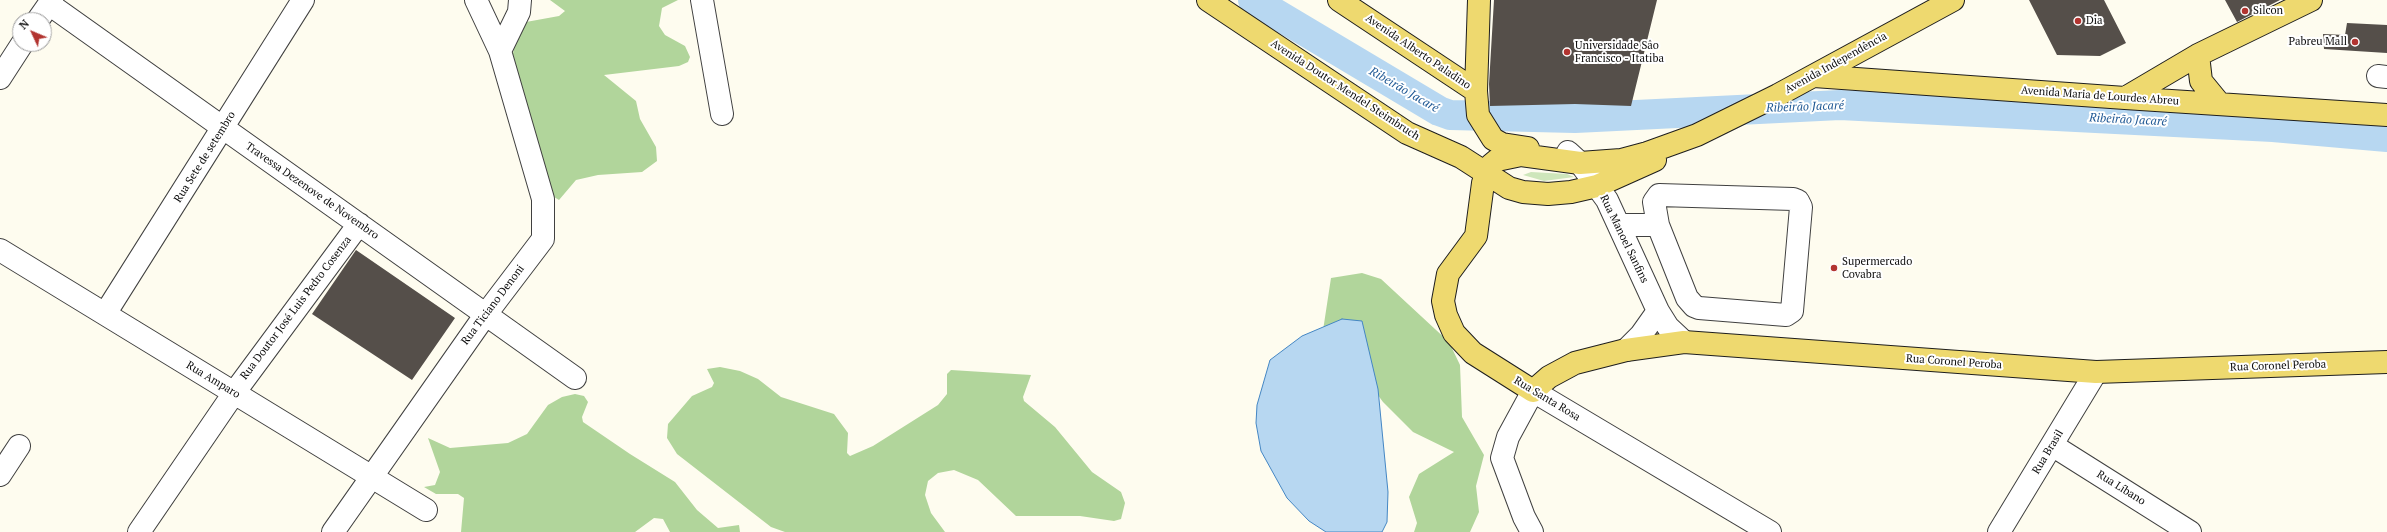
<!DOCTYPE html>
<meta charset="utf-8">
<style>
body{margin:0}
#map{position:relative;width:2387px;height:532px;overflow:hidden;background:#fefcef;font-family:"PT Serif",serif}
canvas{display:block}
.north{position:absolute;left:12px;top:12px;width:40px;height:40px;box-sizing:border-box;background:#fff;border:1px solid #9e9e9e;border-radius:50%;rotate:314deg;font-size:11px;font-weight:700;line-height:16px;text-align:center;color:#0d0d0d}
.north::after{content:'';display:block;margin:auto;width:14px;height:18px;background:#b23430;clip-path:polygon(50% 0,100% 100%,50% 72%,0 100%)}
</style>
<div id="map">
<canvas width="2387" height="532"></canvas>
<div class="north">N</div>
</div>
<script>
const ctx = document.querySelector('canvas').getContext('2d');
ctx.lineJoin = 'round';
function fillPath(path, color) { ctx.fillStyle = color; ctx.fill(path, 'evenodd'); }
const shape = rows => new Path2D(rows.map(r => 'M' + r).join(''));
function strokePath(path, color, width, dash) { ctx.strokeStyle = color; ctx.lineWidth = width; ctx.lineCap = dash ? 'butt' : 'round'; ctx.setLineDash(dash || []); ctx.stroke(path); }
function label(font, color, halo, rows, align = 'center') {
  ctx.font = font + ' "PT Serif",serif'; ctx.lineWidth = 4; ctx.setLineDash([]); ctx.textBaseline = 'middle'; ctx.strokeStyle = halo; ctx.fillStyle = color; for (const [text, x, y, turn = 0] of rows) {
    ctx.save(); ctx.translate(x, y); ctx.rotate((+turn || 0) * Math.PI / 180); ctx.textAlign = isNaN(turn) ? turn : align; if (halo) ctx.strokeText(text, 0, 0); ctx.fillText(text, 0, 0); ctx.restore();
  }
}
const green = shape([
 [1531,172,1567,174,1574,177,1544,181,1523,175]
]);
const forest = shape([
 [550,0,678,0,662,8,659,26,665,35,685,46,690,57,688,62,679,66,604,75,636,101,640,119,656,147,657,161,642,172,598,175,576,180,559,200,546,192,512,59,516,37,526,22,559,16,565,11],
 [1362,273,1381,279,1449,342,1460,365,1462,417,1484,455,1476,486,1479,512,1470,532,1414,532,1417,523,1409,497,1419,474,1454,452,1413,432,1383,402,1363,375,1322,337,1331,278],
 [720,367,740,371,758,379,781,397,834,414,848,433,847,453,850,456,873,446,938,405,947,394,947,374,951,370,1031,375,1023,397,1024,401,1055,427,1092,472,1121,492,1125,503,1121,519,1114,521,1080,516,1016,516,978,480,954,470,938,473,928,481,925,495,931,513,945,532,785,532,771,527,677,454,667,438,668,424,692,396,712,387,714,383,707,369],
 [575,394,584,396,588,402,582,417,583,422,630,454,675,482,697,510,718,528,739,525,740,532,670,532,663,519,654,518,635,532,461,532,464,498,458,494,436,494,424,487,435,485,440,472,428,438,450,448,508,443,527,434,548,405,562,397]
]);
const water = shape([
 [1342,319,1362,321,1378,389,1388,492,1387,522,1382,532,1326,532,1309,521,1287,498,1261,451,1256,423,1257,405,1270,360,1302,336,1342,319]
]);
const river = shape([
 [1253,0,1439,111,1450,115,1575,118,1840,105,2273,127,2387,137]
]);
const building = shape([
 [1494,0,1657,0,1631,106,1575,104,1490,106,1489,84],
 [2029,0,2104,0,2126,43,2100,56,2057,55],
 [2225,0,2280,0,2237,22],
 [2347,23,2387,25,2387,53,2324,49,2323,34,2345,35],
 [356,250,455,318,412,380,312,314]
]);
const minor = shape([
 [702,0,722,114],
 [49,4,575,378],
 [38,20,52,0],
 [500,51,519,12,520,0],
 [2378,76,2387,77],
 [0,78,22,44],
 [1568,152,1580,163,1607,200,1658,311,1668,327,1684,342],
 [1659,195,1793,199,1798,201,1801,207,1792,311,1786,315,1699,308,1694,306,1687,298,1658,225,1654,202,1659,195],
 [1620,225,1658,225],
 [0,250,426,510],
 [105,314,303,0],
 [1626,350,1641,335,1658,311],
 [2052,445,2190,532],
 [0,475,19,446],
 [139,532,234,393,359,224],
 [333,532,486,314,543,239,543,199,500,51,476,0],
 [1532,532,1524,517,1502,458,1508,437,1533,391,1770,532],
 [1999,532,2096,372]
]);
const major = shape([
 [1208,0,1407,133,1461,157,1509,188,1523,192,1548,194,1571,192,1597,186,1655,160],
 [1339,0,1476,91],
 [1479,0,1476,91,1478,115,1493,139,1502,144,1528,148],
 [1953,0,1778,95,1697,135,1647,153,1621,160,1580,163,1521,155,1497,160,1491,165,1483,183,1476,236,1448,274,1443,301,1446,315,1454,333,1473,353,1533,391,1549,377,1575,363,1626,350,1684,342,2096,372,2387,362],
 [2198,55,2201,81,2219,103],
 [1814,76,2125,98,2387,115],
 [2125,98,2198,55,2311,0]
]);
const markers = [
 [2245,11,4,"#b23430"],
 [2078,21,4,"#b23430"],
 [2355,42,4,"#b23430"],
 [1567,52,4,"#b23430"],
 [1834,268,4,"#b23430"]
];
const poiNames = [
 ["Silcon",2253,11],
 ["Dia",2086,21],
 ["Pabreu Mall",2347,42,"right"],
 ["Universidade Sâo",1575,46],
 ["Francisco - Itatiba",1575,59],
 ["Supermercado",1842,262],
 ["Covabra",1842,275]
];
const streetNames = [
 ["Avenida Alberto Paladino",1418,52,34],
 ["Avenida Independência",1836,63,-29],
 ["Avenida Doutor Mendel Steimbruch",1345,90,33],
 ["Avenida Maria de Lourdes Abreu",2100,96,4],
 ["Rua Sete de setembro",205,157,-58],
 ["Travessa Dezenove de Novembro",312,191,35],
 ["Rua Manoel Sanfins",1624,239,64],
 ["Rua Ticiano Denoni",493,305,-53],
 ["Rua Doutor José Luis Pedro Cosenza",296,308,-53],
 ["Rua Coronel Peroba",1954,362,4],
 ["Rua Coronel Peroba",2278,366,-2],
 ["Rua Amparo",213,380,31],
 ["Rua Santa Rosa",1547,399,31],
 ["Rua Brasil",2048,452,-59],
 ["Rua Líbano",2121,488,32]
];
const waterNames = [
 ["Ribeirão Jacaré",1404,90,30],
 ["Ribeirão Jacaré",1805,107,-2],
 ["Ribeirão Jacaré",2128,120,3]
];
fillPath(green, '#cee6bb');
fillPath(forest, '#b1d59b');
fillPath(water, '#b7d7f1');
strokePath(water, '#4486c3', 1);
strokePath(river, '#b7d7f1', 30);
fillPath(building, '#554f4a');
strokePath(minor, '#404040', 24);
strokePath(major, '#1e1e1e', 24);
strokePath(minor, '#fff', 22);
strokePath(major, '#eed96f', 22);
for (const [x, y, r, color] of markers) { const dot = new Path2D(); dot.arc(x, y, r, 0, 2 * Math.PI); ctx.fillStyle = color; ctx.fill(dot); strokePath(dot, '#fff', 1.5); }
label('11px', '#0d0d0d', '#fff', poiNames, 'left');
label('11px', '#0d0d0d', '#fff', streetNames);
label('italic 12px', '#205995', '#fff', waterNames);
</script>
